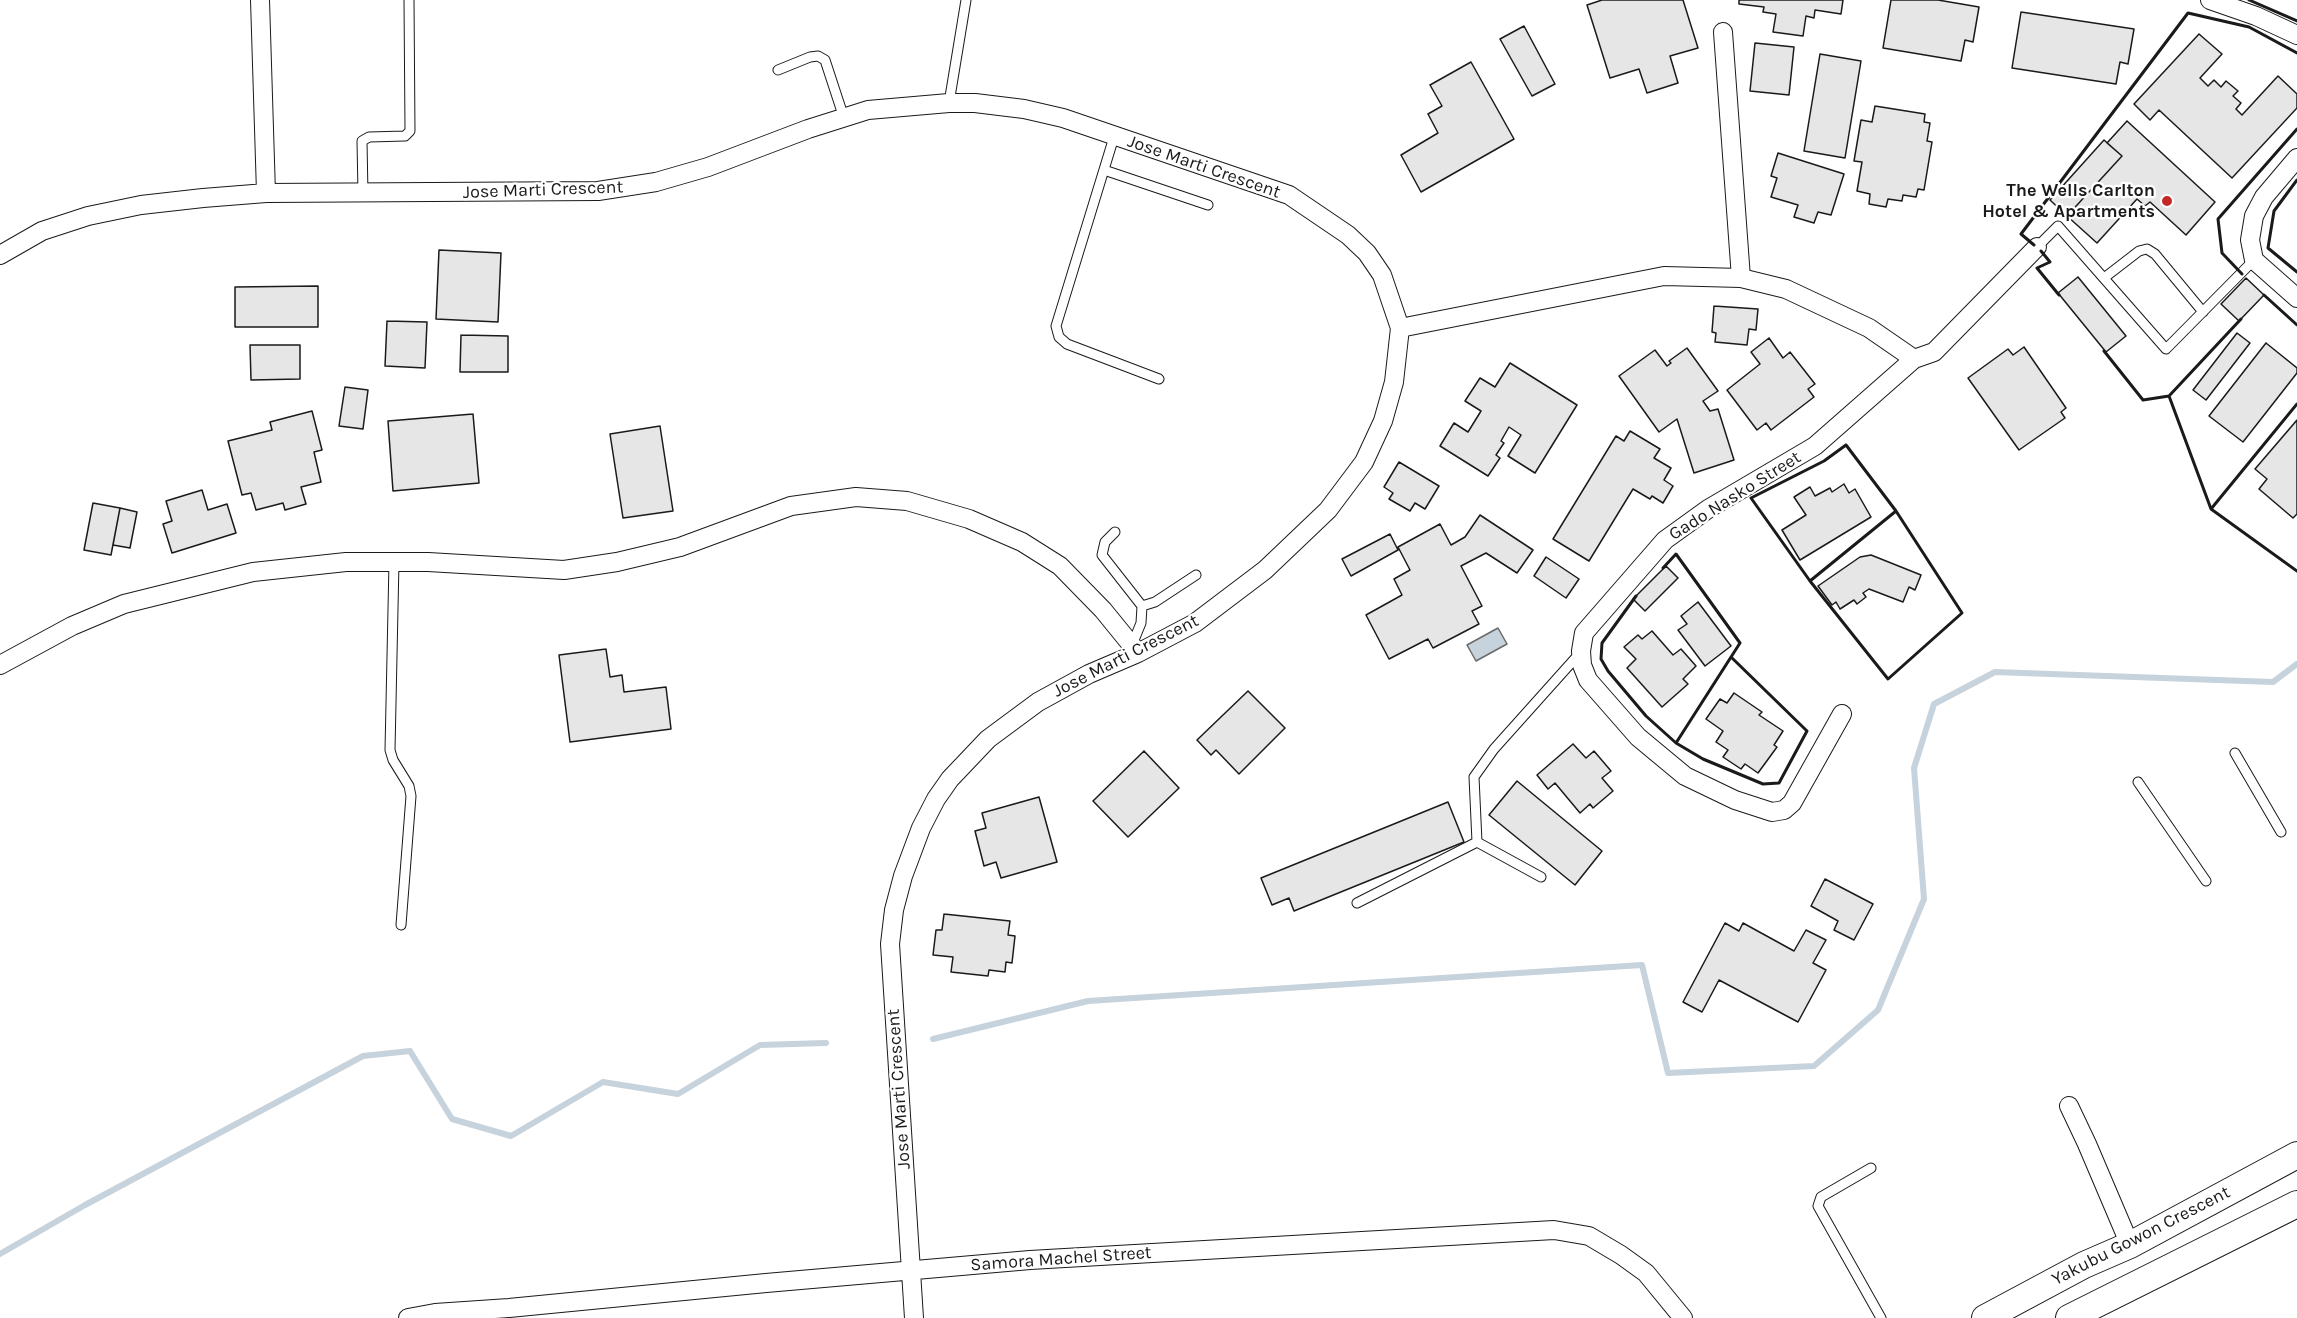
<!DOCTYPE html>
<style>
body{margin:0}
canvas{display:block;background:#fff}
</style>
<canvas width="2297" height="1318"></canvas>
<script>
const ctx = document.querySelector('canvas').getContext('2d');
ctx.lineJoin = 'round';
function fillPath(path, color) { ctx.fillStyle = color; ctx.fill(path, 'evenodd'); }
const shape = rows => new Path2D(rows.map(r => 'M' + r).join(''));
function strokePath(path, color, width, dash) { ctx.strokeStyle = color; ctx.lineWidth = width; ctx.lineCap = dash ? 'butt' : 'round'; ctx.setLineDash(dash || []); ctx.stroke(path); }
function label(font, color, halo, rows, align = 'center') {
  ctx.font = font + ' Karla,sans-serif'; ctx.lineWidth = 4.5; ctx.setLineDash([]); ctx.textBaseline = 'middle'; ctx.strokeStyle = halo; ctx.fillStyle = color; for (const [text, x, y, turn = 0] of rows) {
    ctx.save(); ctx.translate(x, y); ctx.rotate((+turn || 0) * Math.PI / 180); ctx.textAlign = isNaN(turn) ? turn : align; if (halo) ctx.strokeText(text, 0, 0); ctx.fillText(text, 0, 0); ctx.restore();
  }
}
const water = shape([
 [1498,628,1507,644,1476,661,1467,645,1498,628]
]);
const stream = shape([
 [933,1039,1088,1001,1642,965,1668,1073,1814,1066,1878,1010,1924,899,1914,768,1934,704,1995,672,2273,682,2297,664],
 [0,1254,85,1205,363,1056,410,1051,452,1119,511,1136,603,1082,678,1094,760,1045,826,1043]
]);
const building = shape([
 [1602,0,1683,0,1698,48,1670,56,1678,83,1647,93,1639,69,1610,78,1587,5,1602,0],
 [1739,0,1843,0,1841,14,1815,10,1814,18,1806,16,1803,36,1773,32,1776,14,1763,12,1764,7,1739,4,1739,0],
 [1891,0,1938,0,1979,7,1973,42,1965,40,1961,61,1883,48,1891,0],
 [2021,12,2134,29,2128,64,2120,62,2116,84,2012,68,2021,12],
 [1524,26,1555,84,1532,96,1500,39,1524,26],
 [2199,34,2222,54,2200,78,2208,86,2214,80,2221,87,2226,81,2238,91,2233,96,2241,103,2236,109,2242,115,2278,76,2297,94,2297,108,2232,178,2159,110,2150,120,2134,104,2199,34],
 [1755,43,1794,47,1789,95,1750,91,1755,43],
 [1820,54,1861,61,1845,158,1804,151,1820,54],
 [1471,62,1514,139,1421,192,1401,155,1438,133,1428,114,1442,106,1430,85,1471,62],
 [1875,106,1925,114,1924,122,1930,123,1927,141,1932,142,1924,190,1918,189,1916,197,1903,195,1902,201,1888,199,1886,207,1869,204,1870,194,1857,191,1862,162,1854,161,1861,120,1872,122,1875,106],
 [2127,121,2215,202,2186,235,2150,202,2145,206,2137,199,2097,243,2067,216,2122,156,2107,143,2127,121],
 [2104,140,2122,156,2067,216,2050,200,2104,140],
 [1778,153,1844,174,1831,215,1818,212,1814,223,1794,217,1798,205,1771,197,1777,178,1771,176,1778,153],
 [439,250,501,253,498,322,436,319,439,250],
 [2078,277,2126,336,2106,352,2058,293,2078,277],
 [2246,278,2264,295,2239,321,2221,304,2246,278],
 [318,286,318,327,235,327,235,287,318,286],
 [1714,306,1758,309,1756,330,1749,329,1747,345,1715,342,1716,333,1712,332,1714,306],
 [387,321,427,322,425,368,385,366,387,321],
 [2237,333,2250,343,2206,400,2193,390,2237,333],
 [461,335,508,336,508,372,460,372,461,335],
 [1769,338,1783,358,1790,352,1815,384,1808,389,1814,397,1771,430,1766,423,1757,430,1727,390,1760,364,1751,352,1769,338],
 [2266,343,2297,368,2297,373,2243,442,2209,416,2266,343],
 [250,345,300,345,300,379,251,380,250,345],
 [2024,347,2066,408,2061,412,2065,418,2019,450,1968,378,2008,349,2013,355,2024,347],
 [1687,348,1718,391,1703,401,1710,411,1718,409,1734,460,1694,473,1677,419,1659,432,1619,376,1655,350,1667,366,1671,363,1669,361,1687,348],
 [1510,363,1577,405,1535,473,1508,456,1521,435,1509,427,1501,441,1504,443,1496,455,1500,458,1488,476,1440,446,1454,423,1468,432,1481,411,1465,401,1480,378,1495,387,1510,363],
 [345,387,368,390,363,429,339,426,345,387],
 [312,411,322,450,314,452,321,482,301,487,306,504,285,510,283,503,256,510,251,493,242,495,228,441,272,430,270,422,312,411],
 [473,414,479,483,393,491,388,421,473,414],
 [2297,420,2297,514,2293,518,2259,489,2267,479,2255,469,2297,420],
 [660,426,673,511,623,518,610,434,660,426],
 [1630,431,1660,449,1654,458,1671,468,1664,480,1673,486,1663,503,1652,496,1650,499,1633,489,1589,561,1553,539,1616,436,1624,441,1630,431],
 [1399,462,1439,486,1425,509,1415,503,1410,511,1389,499,1393,493,1384,487,1399,462],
 [1844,484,1849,493,1855,489,1871,517,1800,560,1782,530,1806,515,1794,497,1810,487,1815,496,1830,488,1832,492,1844,484],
 [202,490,208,510,227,504,236,533,172,553,163,524,172,521,166,501,202,490],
 [93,503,120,508,111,555,84,550,93,503],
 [120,508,137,512,130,548,113,545,120,508],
 [1480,515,1533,550,1517,573,1486,553,1461,566,1482,606,1472,611,1479,624,1433,648,1428,639,1389,659,1366,615,1402,595,1394,579,1410,570,1398,547,1440,524,1451,545,1465,537,1480,515],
 [1390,534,1398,550,1351,576,1342,559,1390,534],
 [1871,555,1921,575,1915,590,1909,587,1903,602,1869,589,1863,593,1866,597,1857,604,1854,600,1840,609,1836,602,1832,605,1818,586,1860,557,1871,555],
 [1546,557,1579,579,1566,598,1534,576,1546,557],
 [1666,566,1678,578,1645,611,1633,599,1666,566],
 [1698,602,1731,646,1705,666,1678,630,1687,624,1681,616,1698,602],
 [1652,631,1673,655,1681,649,1696,666,1683,679,1688,684,1662,707,1627,668,1636,659,1624,647,1638,635,1642,639,1652,631],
 [606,649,610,677,622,675,624,692,666,687,671,729,570,742,559,655,606,649],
 [1248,691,1285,728,1239,774,1216,750,1211,755,1197,740,1248,691],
 [1734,693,1762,712,1759,715,1783,731,1774,745,1777,747,1758,773,1745,764,1741,769,1723,757,1728,750,1716,742,1723,731,1706,719,1720,699,1727,703,1734,693],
 [1573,744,1586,758,1594,751,1611,771,1602,778,1613,791,1593,808,1590,804,1580,813,1555,783,1548,789,1537,775,1573,744],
 [1144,751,1179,788,1128,837,1093,801,1144,751],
 [1517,781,1602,851,1575,885,1489,815,1517,781],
 [1039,797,1057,862,1001,878,996,862,984,866,975,831,986,828,982,813,1039,797],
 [1448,802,1464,842,1294,911,1289,898,1272,905,1261,878,1448,802],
 [1825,879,1873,904,1854,940,1834,930,1838,921,1811,906,1825,879],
 [944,914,1010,921,1008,935,1015,936,1012,963,1006,962,1005,972,989,970,988,976,951,972,953,957,933,955,936,930,942,930,944,914],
 [1725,923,1739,931,1743,923,1794,951,1806,930,1826,940,1813,963,1826,970,1798,1022,1719,980,1702,1012,1683,1002,1725,923]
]);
const lane = shape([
 [778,70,810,57,818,56,825,60,844,118],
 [949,103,966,0],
 [1114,137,1056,326,1059,337,1067,344,1159,379],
 [1104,170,1208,205],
 [363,194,362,141,369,137,405,136,410,131,409,0],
 [2037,247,2058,226,2166,349,2254,260],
 [2104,278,2139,251,2147,249,2155,254,2203,312],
 [1115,532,1105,542,1102,555,1142,606,1141,623,1132,645],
 [394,562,390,750,393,760,409,786,411,796,401,925],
 [1142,606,1155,602,1196,575],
 [2235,753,2281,832],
 [2138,782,2206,881],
 [1477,842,1541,877],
 [1357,903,1477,842,1474,777,1494,749,1580,653],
 [1871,1168,1821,1197,1818,1206,1881,1318]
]);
const street = shape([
 [260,0,266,193],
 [2210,0,2256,16,2297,35],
 [1723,32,1741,278],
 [2297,158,2264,197,2254,216,2250,240,2254,260,2297,298],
 [0,255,42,231,88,216,141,205,203,198,266,193,598,191,656,182,708,167,808,129,868,110,949,103,975,103,1024,109,1063,118,1289,195,1348,235,1367,253,1382,275,1400,328,1394,382,1383,421,1364,462,1328,510,1265,570,1195,623,1138,653,1089,674,1038,702,988,739,950,779,936,799,921,828,903,876,894,910,890,944,914,1318],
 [1400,328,1664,276,1741,278,1786,289,1869,328,1914,359],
 [0,665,72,626,124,604,253,572,346,562,428,562,564,570,617,562,680,547,791,506,856,497,907,501,969,519,1022,542,1060,566,1103,610,1138,653],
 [1842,714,1792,803,1784,810,1772,812,1735,800,1685,776,1638,737,1588,680,1582,665,1581,651,1584,633,1665,540,1708,509,1815,446,1914,359,1934,352,2037,247],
 [2069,1106,2087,1144,2130,1245],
 [408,1318,435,1313,509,1308,766,1283,1030,1260,1554,1230,1589,1236,1621,1255,1646,1273,1683,1318]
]);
const secondary = shape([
 [1985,1318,2084,1265,2130,1245,2297,1155],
 [2069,1318,2297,1204]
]);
const wall = shape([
 [2249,0,2297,21],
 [2297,180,2274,211,2268,248,2297,272],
 [2034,245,2021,234,2188,13,2249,27,2297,53],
 [2041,251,2050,262,2037,268,2059,295],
 [2242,274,2222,253,2218,219,2297,129],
 [2264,295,2297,325],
 [2104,351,2143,400,2169,396,2241,319],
 [2169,396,2211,509,2297,404],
 [1846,445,1896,511,1962,613,1888,679,1810,581,1751,498,1824,461,1846,445],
 [2211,509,2297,571],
 [1663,568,1676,554,1740,643,1676,743,1731,657],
 [1810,581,1896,511],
 [1636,596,1602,643,1601,659,1608,671,1646,716,1676,743,1703,759,1763,784,1779,783,1807,731,1731,657]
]);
const markers = [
 [2167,201,6,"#c62828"]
];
const streetNames = [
 ["Jose Marti Crescent",1204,167,19],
 ["Jose Marti Crescent",543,190,-2],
 ["Gado Nasko Street",1735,496,-32],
 ["Jose Marti Crescent",1126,656,-27],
 ["Jose Marti Crescent",899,1089,-94],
 ["Yakubu Gowon Crescent",2141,1236,-27],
 ["Samora Machel Street",1061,1259,-4]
];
const poiNames = [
 ["The Wells Carlton",2155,191],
 ["Hotel & Apartments",2155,212]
];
fillPath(water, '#c6d2dc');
strokePath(water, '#6a6a6a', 1.5);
strokePath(stream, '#c6d2dc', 6);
fillPath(building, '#e6e6e6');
strokePath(building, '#1a1a1a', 1.5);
strokePath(lane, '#1a1a1a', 11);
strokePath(street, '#1a1a1a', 20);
strokePath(secondary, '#1a1a1a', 28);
strokePath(lane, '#fff', 9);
strokePath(street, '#fff', 18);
strokePath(secondary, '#fff', 26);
strokePath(wall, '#1a1a1a', 3);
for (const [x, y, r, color] of markers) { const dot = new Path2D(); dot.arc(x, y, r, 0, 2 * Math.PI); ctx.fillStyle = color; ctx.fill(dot); strokePath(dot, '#fff', 2); }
label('18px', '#1a1a1a', '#fff', streetNames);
label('bold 18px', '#1a1a1a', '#fff', poiNames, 'right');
</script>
